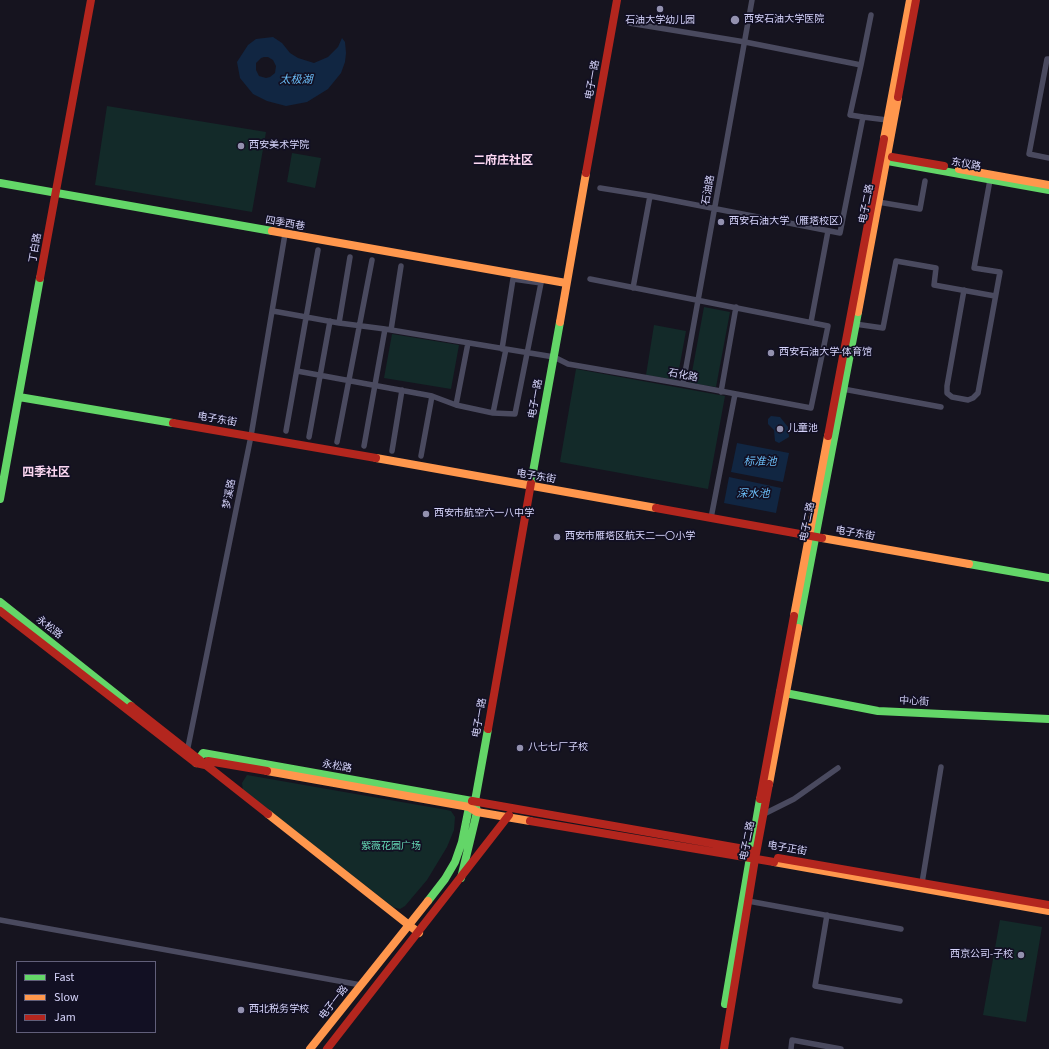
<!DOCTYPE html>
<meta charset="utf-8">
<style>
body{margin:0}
#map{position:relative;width:1049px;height:1049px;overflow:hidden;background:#16141f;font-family:"Source Sans 3",sans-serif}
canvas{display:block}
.legend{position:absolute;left:16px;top:961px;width:140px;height:72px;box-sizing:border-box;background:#121023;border:1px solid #615f7a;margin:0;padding:5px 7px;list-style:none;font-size:12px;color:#d7d5fc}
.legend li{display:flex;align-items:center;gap:8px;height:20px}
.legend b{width:20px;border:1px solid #615f7a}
</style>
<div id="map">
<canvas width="1049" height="1049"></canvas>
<ul class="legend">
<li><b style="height:5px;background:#63d668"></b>Fast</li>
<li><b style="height:5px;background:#ff974d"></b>Slow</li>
<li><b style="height:5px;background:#b3261e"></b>Jam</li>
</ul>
</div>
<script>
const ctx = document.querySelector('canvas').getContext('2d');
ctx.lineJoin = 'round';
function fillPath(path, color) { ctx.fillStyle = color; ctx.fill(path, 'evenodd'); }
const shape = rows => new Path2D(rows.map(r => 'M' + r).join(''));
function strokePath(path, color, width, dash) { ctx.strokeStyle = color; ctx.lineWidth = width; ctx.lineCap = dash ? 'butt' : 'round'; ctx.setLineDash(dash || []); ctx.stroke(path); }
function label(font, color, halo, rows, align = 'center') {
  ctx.font = font + ' "Source Sans 3","Noto Sans SC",sans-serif'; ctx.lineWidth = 3.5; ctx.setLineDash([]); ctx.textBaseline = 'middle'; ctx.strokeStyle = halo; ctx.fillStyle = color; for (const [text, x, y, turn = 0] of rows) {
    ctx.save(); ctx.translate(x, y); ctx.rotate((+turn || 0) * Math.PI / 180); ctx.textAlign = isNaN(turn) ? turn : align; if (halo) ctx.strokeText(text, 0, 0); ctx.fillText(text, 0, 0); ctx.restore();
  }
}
const green = shape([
 [107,106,266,132,252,212,95,185],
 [292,153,321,158,315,188,287,182],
 [704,307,730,312,716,387,690,383],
 [654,325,686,331,677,380,646,375],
 [392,334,459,345,451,389,384,378],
 [576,369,725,396,708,489,560,462],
 [247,775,447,810,451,811,455,817,454,830,447,847,427,880,405,906,400,909,396,908,393,907,243,790,242,783],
 [1000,920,1042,927,1026,1022,983,1015]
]);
const water = shape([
 [273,37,282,43,290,53,298,58,314,63,328,57,338,47,342,38,345,42,346,53,345,62,341,73,328,89,307,102,286,106,267,101,253,94,240,78,237,62,248,45,256,39],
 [264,57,268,57,273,60,276,66,275,73,270,77,266,78,259,76,256,70,256,63,261,58],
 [771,416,780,417,788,427,789,437,779,443,775,441,774,430,768,424,768,419],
 [737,443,789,453,783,482,731,472],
 [729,477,781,488,776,513,724,503]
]);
const street = shape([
 [629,23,745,42,861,65,850,115,863,117,887,120],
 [1049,59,1047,59,1029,154,1049,158],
 [861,65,871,15],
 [600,188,650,196,840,233,863,117],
 [878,202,920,209,925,181],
 [633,288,650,196],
 [964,290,947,386,947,393,952,397,968,400,973,398,978,393,1000,272,974,268,990,180],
 [273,311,339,323,385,329,554,357,568,364,683,384,811,408,828,326,590,279],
 [811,322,828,231],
 [339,323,350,257],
 [855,324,883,328,896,261,936,268,934,285,995,296],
 [391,330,401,266],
 [468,343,456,405,493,413,515,414,541,283,513,279,502,349],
 [297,371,432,396,456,405],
 [683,384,752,0],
 [843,389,941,407],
 [721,392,736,307],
 [493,413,506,349],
 [286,431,318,250],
 [309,437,330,321],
 [337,442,372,260],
 [364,446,385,329],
 [392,451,402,390],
 [421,456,432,396],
 [711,518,735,394],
 [187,752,251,436,285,234],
 [764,814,794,799,838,768],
 [922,883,941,767],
 [748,901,901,929],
 [827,915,815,986,900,1001],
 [0,920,361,985],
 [791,1049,792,1040,841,1049]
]);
const fast = shape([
 [882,160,1049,190],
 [0,183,272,231],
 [19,397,173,423],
 [531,483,560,322],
 [0,499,40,278],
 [969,564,1049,578],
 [0,602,131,706],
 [798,628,858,312],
 [780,692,878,711,1049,719],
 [196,763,203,753,472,801],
 [461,878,477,812,475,801,488,729],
 [428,901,445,879,455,862,462,842,469,807],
 [725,1004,760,799]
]);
const slow = shape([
 [884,139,910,0],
 [959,169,1049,185],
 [272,231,566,283],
 [858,312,898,97],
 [560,322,586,173],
 [376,458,656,508],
 [822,538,969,564],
 [794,616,828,436],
 [267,771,469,807,477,812,530,821],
 [769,784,798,628],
 [268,814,419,933],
 [774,862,1049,911],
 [310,1049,428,901]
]);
const jam = shape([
 [898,97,916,0],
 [892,157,944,166],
 [586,173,617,0],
 [40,278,91,0],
 [173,423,376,458],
 [828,436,884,139],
 [656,508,822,538],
 [0,611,196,763,205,765,208,761,267,771],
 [131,706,268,814],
 [488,729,531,483],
 [760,799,794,616],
 [472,801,750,850,755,853],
 [530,821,774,862],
 [778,858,1049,905],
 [327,1049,509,815],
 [724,1049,755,859,769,784]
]);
const markers = [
 [660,9,4,"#9391af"],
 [735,20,5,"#9391af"],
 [241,146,4,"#9391af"],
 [721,222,4,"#9391af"],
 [771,353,4,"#9391af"],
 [780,429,4,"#9391af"],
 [426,514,4,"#9391af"],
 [557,537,4,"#9391af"],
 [520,748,4,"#9391af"],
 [1021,955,4,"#9391af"],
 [241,1010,4,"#9391af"]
];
const poiNames = [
 ["西安石油大学医院",744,20],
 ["石油大学幼儿园",660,21,"center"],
 ["西安美术学院",249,146],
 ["西安石油大学（雁塔校区）",729,222],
 ["西安石油大学-体育馆",779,353],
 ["儿童池",788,429],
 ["西安市航空六一八中学",434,514],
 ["西安市雁塔区航天二一〇小学",565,537],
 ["八七七厂子校",528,748],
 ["西京公司-子校",1013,955,"right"],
 ["西北税务学校",249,1010]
];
const streetNames = [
 ["电子一路",593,80,-80],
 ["东仪路",966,165,10],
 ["石油路",709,190,-80],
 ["电子二路",867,204,-79],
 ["四季西巷",285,224,10],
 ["丁白路",36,248,-80],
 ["石化路",683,376,11],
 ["电子一路",536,399,-80],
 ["电子东街",217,420,10],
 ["电子东街",536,477,10],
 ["梦溪路",230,494,-79],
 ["电子二路",808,522,-79],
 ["电子东街",855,534,10],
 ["永松路",49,628,38],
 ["中心街",914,702,3],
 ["电子一路",480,718,-80],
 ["永松路",337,767,10],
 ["电子二路",748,841,-79],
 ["电子正街",787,849,10],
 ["电子一路",334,1003,-52]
];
const parkNames = [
 ["紫薇花园广场",391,847]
];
const waterNames = [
 ["太极湖",296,81],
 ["标准池",760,463],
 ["深水池",753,495]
];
const quarterNames = [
 ["二府庄社区",503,161],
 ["四季社区",46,473]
];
fillPath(green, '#132a29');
fillPath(water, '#112642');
strokePath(street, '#4a4a5f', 5.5);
strokePath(fast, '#63d668', 8);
strokePath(slow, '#ff974d', 8);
strokePath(jam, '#b3261e', 8);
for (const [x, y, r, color] of markers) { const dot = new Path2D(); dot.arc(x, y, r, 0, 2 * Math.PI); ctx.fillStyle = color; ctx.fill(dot); strokePath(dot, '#121023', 1.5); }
label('10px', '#d7d5fc', '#121023', poiNames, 'left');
label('10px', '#d7d5fc', '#121023', streetNames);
label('10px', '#65d8b6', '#121023', parkNames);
label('italic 11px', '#6abcf6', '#121023', waterNames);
label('bold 12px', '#fcd7f1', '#121023', quarterNames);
</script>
